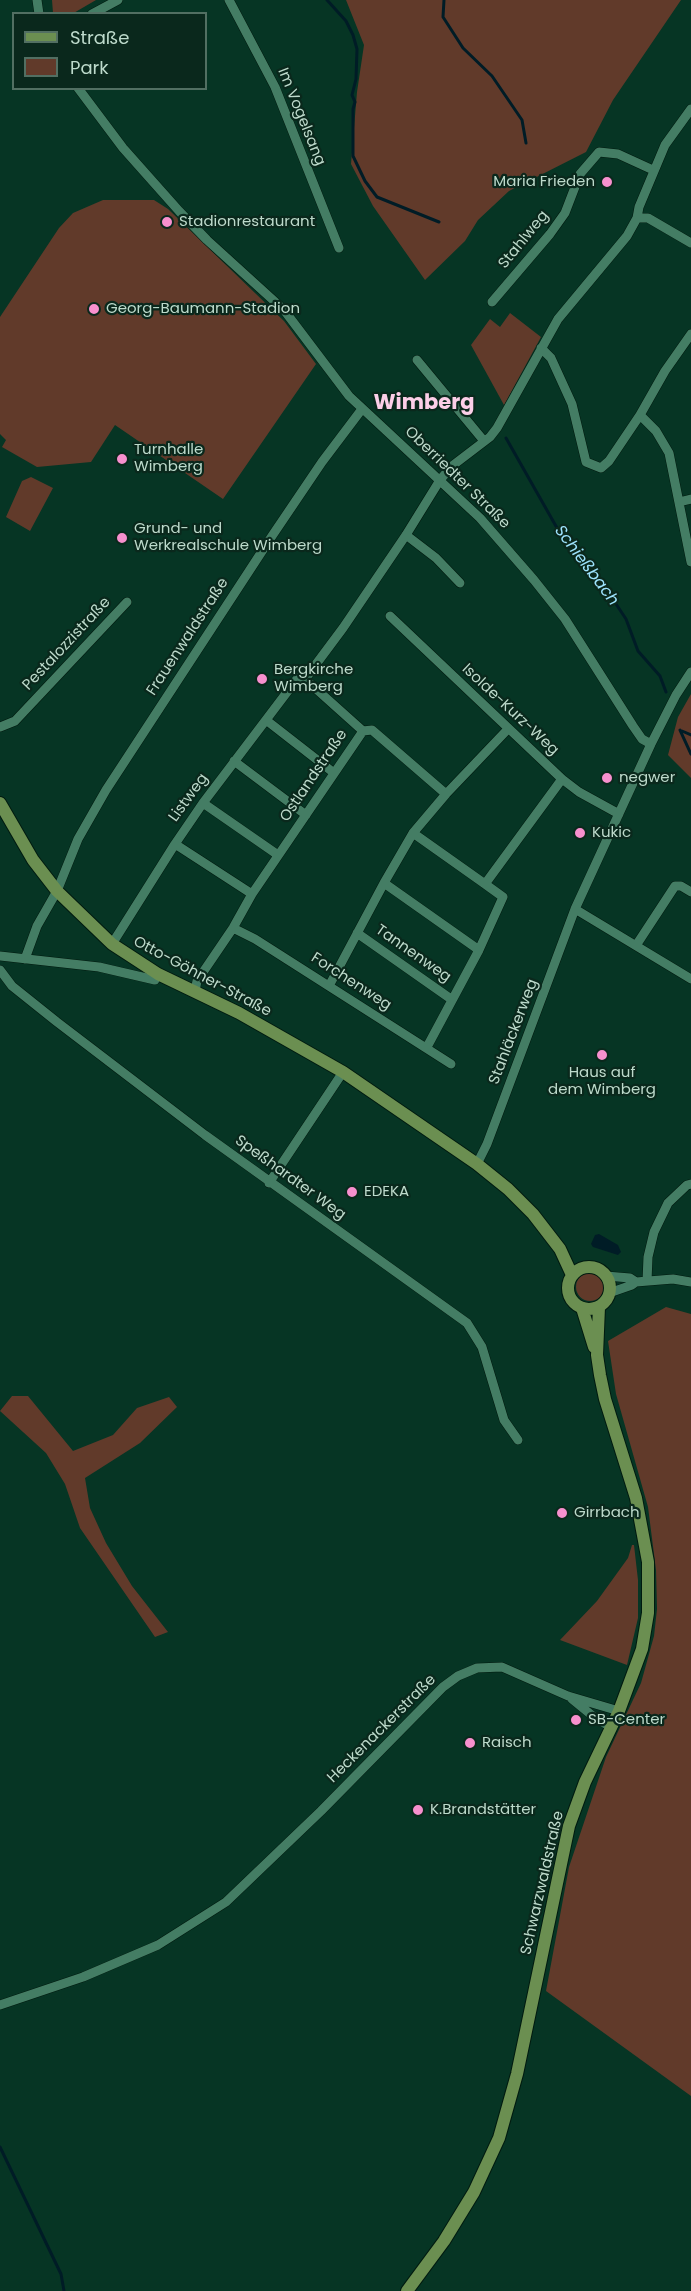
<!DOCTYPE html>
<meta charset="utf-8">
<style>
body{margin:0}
#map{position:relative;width:691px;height:2291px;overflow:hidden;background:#063524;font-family:Poppins,sans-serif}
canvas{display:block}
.legend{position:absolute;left:12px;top:12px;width:195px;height:78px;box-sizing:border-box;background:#0a281c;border:2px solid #526f62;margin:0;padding:8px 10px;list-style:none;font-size:18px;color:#bddacb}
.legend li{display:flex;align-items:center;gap:12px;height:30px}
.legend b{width:30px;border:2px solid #526f62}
</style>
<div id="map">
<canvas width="691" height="2291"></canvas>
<ul class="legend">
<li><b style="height:8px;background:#6b8f51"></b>Straße</li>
<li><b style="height:16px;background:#613a2a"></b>Park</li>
</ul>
</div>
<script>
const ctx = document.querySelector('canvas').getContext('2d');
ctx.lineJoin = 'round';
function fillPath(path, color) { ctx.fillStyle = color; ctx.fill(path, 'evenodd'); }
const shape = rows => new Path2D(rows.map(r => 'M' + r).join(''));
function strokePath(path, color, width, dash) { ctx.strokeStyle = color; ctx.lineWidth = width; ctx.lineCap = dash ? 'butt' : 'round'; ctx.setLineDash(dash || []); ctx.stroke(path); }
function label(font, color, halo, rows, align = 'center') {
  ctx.font = font + ' Poppins,sans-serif'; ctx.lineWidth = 4.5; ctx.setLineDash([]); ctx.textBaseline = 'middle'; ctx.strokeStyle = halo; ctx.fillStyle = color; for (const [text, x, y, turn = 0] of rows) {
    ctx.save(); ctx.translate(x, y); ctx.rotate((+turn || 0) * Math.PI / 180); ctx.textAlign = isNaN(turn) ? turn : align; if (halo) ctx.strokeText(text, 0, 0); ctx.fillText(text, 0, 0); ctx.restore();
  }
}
const green = shape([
 [52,0,96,0,72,14,53,13],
 [346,0,681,0,613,100,586,152,509,191,478,220,465,241,425,280,373,206,351,164,357,92,364,45],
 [103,200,154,200,168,209,284,321,316,364,223,499,115,425,91,462,37,467,2,447,6,440,0,434,0,317,59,228,73,213],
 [510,313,541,337,504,405,471,345,490,319,500,327],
 [31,477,53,488,30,531,6,517,22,481],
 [691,694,691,778,668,755,678,717],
 '576 1287a14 14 0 1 1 28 0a14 14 0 1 1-28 0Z',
 [666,1307,691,1314,691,2096,546,1991,569,1867,606,1757,641,1683,654,1636,657,1609,656,1570,648,1507,616,1394,608,1341],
 [12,1396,28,1396,73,1451,113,1435,137,1408,169,1397,177,1407,140,1443,85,1478,90,1508,106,1543,132,1586,168,1632,155,1637,80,1528,65,1484,46,1453,0,1411],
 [632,1545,634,1545,638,1580,638,1618,627,1665,560,1640,597,1601,628,1558]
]);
const water = shape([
 [599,1234,618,1245,621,1252,618,1255,593,1247,591,1244,595,1235]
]);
const stream = shape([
 [327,0,346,21,353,35,357,49,356,79,352,95,355,102,353,109,353,156,365,181,377,197,439,222],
 [444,0,443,17,463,48,492,76,522,120,526,143],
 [506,438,561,535,570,550,608,592,626,619,638,651,660,676,666,692],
 [680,730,691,754],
 [682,731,691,735],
 [0,2147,61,2274,64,2291]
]);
const street = shape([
 [37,0,39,14],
 [229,0,275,87,339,248],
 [92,14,118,0],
 [78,88,123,148,179,211,207,240,284,310,349,396,480,518,534,580,565,619,633,726,642,739,651,744],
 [637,218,648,218,691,243],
 [492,302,550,234,565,213,580,174,599,152,618,154,653,170],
 [541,348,551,358,572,404,586,462,601,468,609,461,640,415,656,431,669,453,691,562],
 [417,360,484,441],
 [640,415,665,371,691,334],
 [679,502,691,499],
 [406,535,436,558,460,583],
 [390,616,562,779,579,792,619,814],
 [266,720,334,773],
 [0,727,15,721,127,602],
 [363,731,372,730,446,794],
 [234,761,306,815],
 [203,803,278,855],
 [413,833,485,884],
 [175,844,252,894],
 [384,883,479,950],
 [575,909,691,979],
 [233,928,255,939,451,1064],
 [357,933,451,999],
 [112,944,175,844,203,803,300,675],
 [637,944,675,886,681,886,691,892],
 [0,956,99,967,155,980,158,974],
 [25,959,37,926,57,891,78,839,106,790,272,536,322,462,362,409],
 [0,970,12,986,57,1022,205,1135,467,1323,482,1347,504,1420,518,1440],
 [329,986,384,883,413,833,446,794,508,729],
 [195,991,197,981,233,928,252,894,363,731,305,679,343,628,406,535,440,480,452,466,490,437,497,428,558,319,627,236,637,218,639,207,665,145,691,109],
 [427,1047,479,950,503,897,485,884,562,779],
 [477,1164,487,1144,575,909,651,744,676,695,691,672],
 [269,1183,343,1072],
 [606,1276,630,1278,636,1282],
 [647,1281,648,1257,654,1232,668,1203,687,1185,691,1184],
 [609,1293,632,1285,636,1282,673,1279,691,1282],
 [572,1699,594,1717,611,1727],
 [0,2005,83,1977,158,1945,226,1902,321,1811,443,1687,458,1676,477,1668,502,1667,568,1696,619,1711]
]);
const secondary = shape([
 [0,803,33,860,57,891,112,944,158,974,239,1013,343,1072,477,1164,508,1189,533,1214,560,1249,572,1275],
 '568 1288a21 21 0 1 1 42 0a21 21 0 1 1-42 0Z',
 [582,1308,594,1347],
 [407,2291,444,2241,474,2192,499,2138,517,2074,569,1826,585,1782,619,1711,642,1649,648,1613,648,1562,636,1498,605,1399,600,1375,597,1355,599,1307]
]);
const markers = [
 [607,182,6,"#f790ce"],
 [167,222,6,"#f790ce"],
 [94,309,6,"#f790ce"],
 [122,459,6,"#f790ce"],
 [122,538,6,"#f790ce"],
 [262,679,6,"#f790ce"],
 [607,778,6,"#f790ce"],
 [580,833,6,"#f790ce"],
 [602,1055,6,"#f790ce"],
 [352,1192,6,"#f790ce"],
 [562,1513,6,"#f790ce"],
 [576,1720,6,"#f790ce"],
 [470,1743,6,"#f790ce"],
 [418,1810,6,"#f790ce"]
];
const streetNames = [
 ["Im Vogelsang",301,117,68],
 ["Stahlweg",524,240,-51],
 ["Oberriedter Straße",457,478,44],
 ["Frauenwaldstraße",188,637,-57],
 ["Pestalozzistraße",67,644,-47],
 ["Isolde-Kurz-Weg",510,710,43],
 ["Ostlandstraße",314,776,-56],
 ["Listweg",189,798,-54],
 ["Tannenweg",413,954,35],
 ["Otto-Göhner-Straße",202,977,28],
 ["Forchenweg",351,982,33],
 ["Stahläckerweg",514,1032,-69],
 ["Speßhardter Weg",290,1178,36],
 ["Heckenackerstraße",382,1729,-45],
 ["Schwarzwaldstraße",543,1883,-77]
];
const poiNames = [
 ["Maria Frieden",595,182,"right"],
 ["Stadionrestaurant",179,222],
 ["Georg-Baumann-Stadion",106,309],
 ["Turnhalle",134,450],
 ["Wimberg",134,467],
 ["Grund- und",134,529],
 ["Werkrealschule Wimberg",134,546],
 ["Bergkirche",274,670],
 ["Wimberg",274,687],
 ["negwer",619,778],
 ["Kukic",592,833],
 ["Haus auf",602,1073,"center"],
 ["dem Wimberg",602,1090,"center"],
 ["EDEKA",364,1192],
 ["Girrbach",574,1513],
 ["SB-Center",588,1720],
 ["Raisch",482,1743],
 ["K.Brandstätter",430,1810]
];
const waterNames = [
 ["Schießbach",586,566,53]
];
const districtNames = [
 ["Wimberg",424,404]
];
fillPath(green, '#613a2a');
fillPath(water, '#001c26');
strokePath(stream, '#001c26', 3);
strokePath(street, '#001a0f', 10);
strokePath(secondary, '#001a0f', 14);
strokePath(street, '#447d64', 9);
strokePath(secondary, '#6b8f51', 12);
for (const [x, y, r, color] of markers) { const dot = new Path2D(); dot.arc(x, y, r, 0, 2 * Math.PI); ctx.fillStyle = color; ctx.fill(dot); strokePath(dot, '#0a281c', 2); }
label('15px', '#bddacb', '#0a281c', streetNames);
label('15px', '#bddacb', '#0a281c', poiNames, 'left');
label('italic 16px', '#9de3fd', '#0a281c', waterNames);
label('bold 21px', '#fccfe8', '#0a281c', districtNames);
</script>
